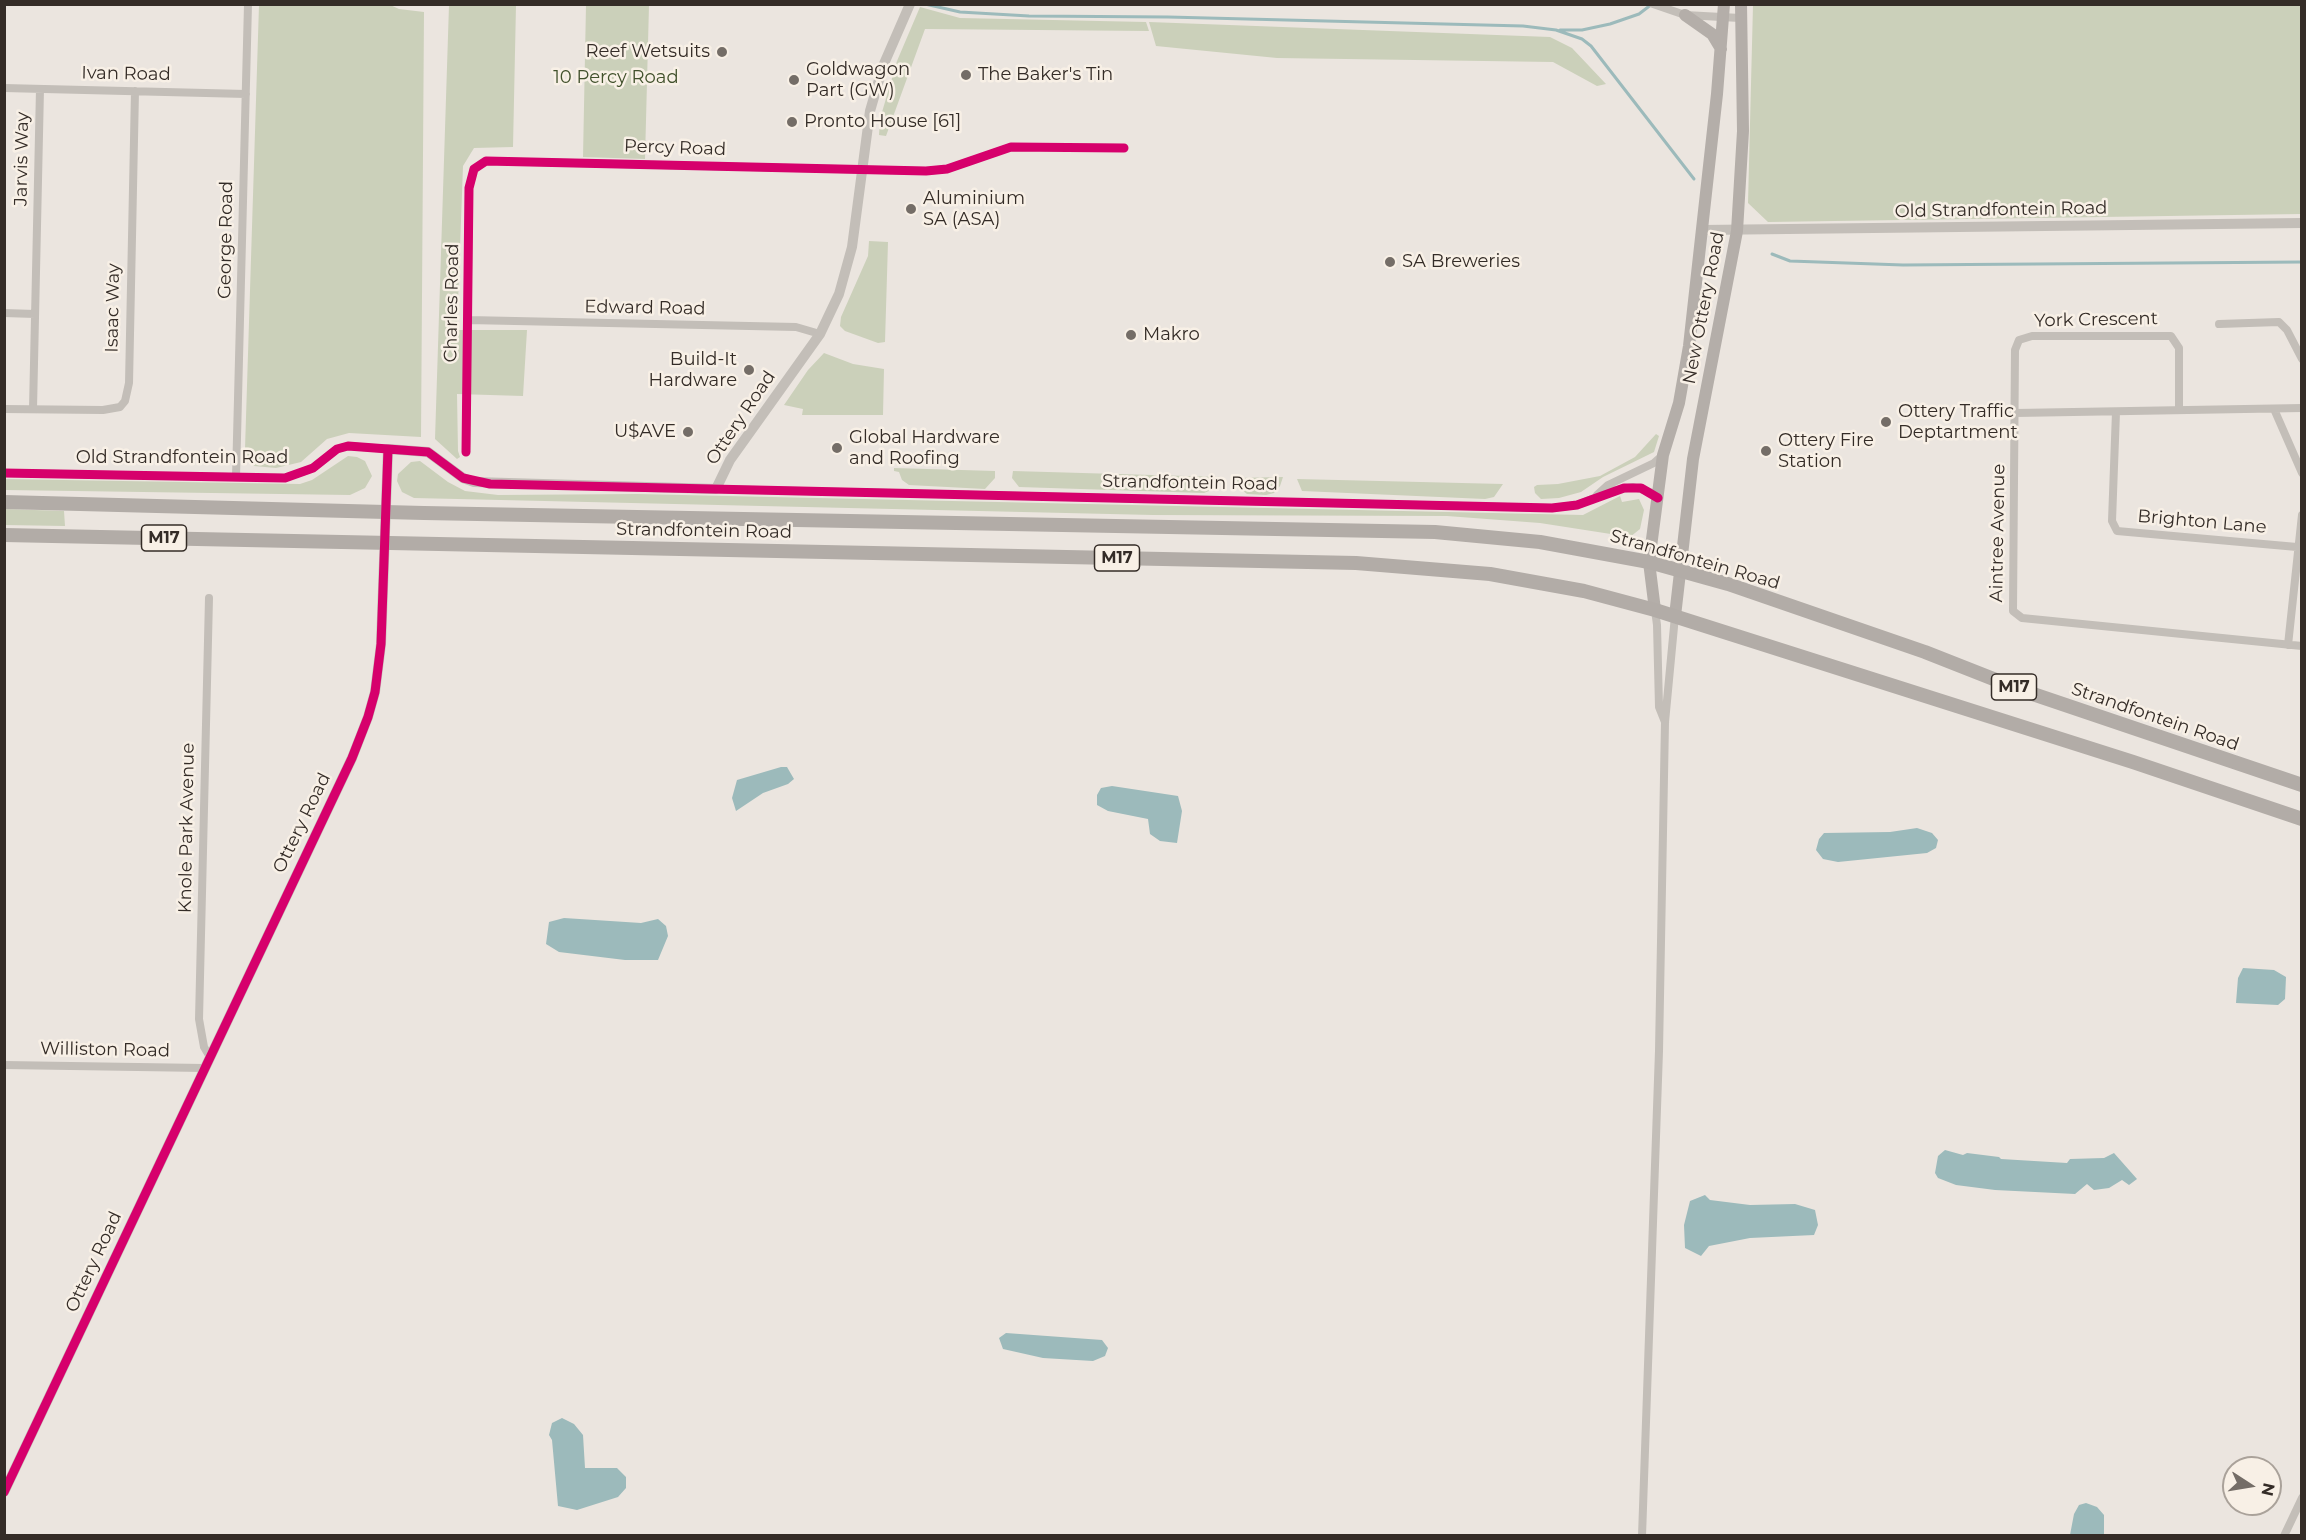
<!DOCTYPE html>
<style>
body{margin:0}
#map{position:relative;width:2306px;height:1540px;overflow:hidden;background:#ebe5df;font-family:Montserrat,sans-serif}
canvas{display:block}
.frame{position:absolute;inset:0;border:6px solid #342c27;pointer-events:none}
.north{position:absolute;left:2222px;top:1456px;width:60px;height:60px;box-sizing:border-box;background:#f8f0e6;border:2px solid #aaa29a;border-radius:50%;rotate:102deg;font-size:16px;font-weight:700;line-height:24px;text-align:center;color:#342c27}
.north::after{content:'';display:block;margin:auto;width:21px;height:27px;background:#746d67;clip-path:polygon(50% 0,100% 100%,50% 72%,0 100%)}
</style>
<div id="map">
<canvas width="2306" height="1540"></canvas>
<div class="frame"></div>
<div class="north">N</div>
</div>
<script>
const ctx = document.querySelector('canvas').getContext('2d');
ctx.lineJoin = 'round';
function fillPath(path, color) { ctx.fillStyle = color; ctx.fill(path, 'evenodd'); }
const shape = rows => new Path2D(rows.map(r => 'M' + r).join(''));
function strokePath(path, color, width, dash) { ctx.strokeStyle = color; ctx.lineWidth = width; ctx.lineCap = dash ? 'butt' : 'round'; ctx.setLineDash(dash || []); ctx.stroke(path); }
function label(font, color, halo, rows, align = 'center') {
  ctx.font = font + ' Montserrat,sans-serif'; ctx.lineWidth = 5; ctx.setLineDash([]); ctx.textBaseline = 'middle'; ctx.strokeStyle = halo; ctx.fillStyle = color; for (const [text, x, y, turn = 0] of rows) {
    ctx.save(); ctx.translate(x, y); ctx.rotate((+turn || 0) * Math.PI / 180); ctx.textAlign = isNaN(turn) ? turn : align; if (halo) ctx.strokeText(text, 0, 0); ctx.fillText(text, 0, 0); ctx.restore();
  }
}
const green = shape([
 [388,4,399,9,424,12,421,437,349,433,327,439,301,462,276,468,254,466,246,457,245,449,259,5],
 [449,5,516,5,513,147,474,148,463,166,457,330,527,330,523,396,457,394,458,451,460,457,457,459,435,439],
 [586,5,649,5,645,159,583,157],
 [1753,5,2301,5,2301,214,1768,222,1748,203],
 [920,7,960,18,1146,22,1149,31,925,29,886,136,879,135,880,119,897,61],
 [1149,22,1550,37,1572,48,1606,84,1597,86,1553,62,1277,58,1156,46],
 [869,241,888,242,885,342,878,343,845,331,840,326,841,317,868,256],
 [824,353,853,364,884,369,883,415,802,415,803,409,784,405,808,370],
 [1656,434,1659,436,1654,452,1603,477,1581,492,1559,498,1541,499,1535,493,1534,487,1537,485,1558,484,1600,476,1635,457],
 [348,456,357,457,365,461,372,476,365,488,350,495,5,490,5,479,300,484,312,480],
 [420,461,448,482,465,491,498,495,637,494,1583,515,1620,496,1622,502,1639,499,1644,510,1640,529,1630,537,1540,523,1447,516,1153,515,414,498,402,492,397,481,398,474,411,462],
 [894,468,995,471,995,478,985,489,909,485,902,480,899,472,894,471],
 [1013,471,1221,477,1219,487,1204,493,1019,487,1012,478],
 [1283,477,1280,486,1274,493,1266,495,1247,494,1237,486,1237,478],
 [1297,479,1503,484,1494,497,1485,499,1302,491],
 [5,509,64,511,65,526,5,525]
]);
const water = shape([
 [781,767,787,767,794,779,788,784,763,793,736,811,732,798,737,780],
 [1112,786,1178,796,1182,811,1177,843,1160,841,1150,834,1148,819,1108,811,1097,805,1097,795,1101,788],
 [1917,828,1932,833,1938,840,1936,848,1927,853,1838,862,1823,859,1816,850,1819,839,1824,833,1890,832],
 [564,918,641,923,658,919,666,926,668,936,658,960,625,960,559,952,546,944,549,922],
 [2243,968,2274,970,2286,977,2285,999,2278,1005,2236,1003,2238,978],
 [1945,1150,1963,1155,1967,1153,1999,1157,2001,1159,2067,1163,2070,1159,2104,1158,2114,1153,2137,1179,2129,1185,2122,1180,2109,1188,2094,1190,2087,1184,2075,1194,1995,1190,1956,1185,1938,1178,1935,1173,1938,1156],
 [1705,1195,1710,1200,1750,1205,1795,1204,1815,1210,1818,1225,1814,1235,1750,1238,1709,1246,1701,1256,1685,1248,1684,1225,1690,1201],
 [1006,1333,1102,1340,1108,1348,1105,1356,1093,1361,1043,1358,1003,1349,999,1338],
 [562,1418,574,1424,583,1435,585,1468,617,1468,626,1477,626,1488,618,1497,577,1510,558,1506,552,1440,549,1435,552,1423],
 [2086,1503,2097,1507,2104,1515,2104,1535,2070,1535,2074,1514,2079,1505]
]);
const stream = shape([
 [925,4,960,12,1029,16,1168,17,1523,26,1556,30,1582,39,1591,46,1694,179],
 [1560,30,1582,30,1610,24,1639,14,1652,4],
 [1772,254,1790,261,1903,265,2302,262]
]);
const minor = shape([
 [1653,4,1685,15,1740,18],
 [4,88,246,94],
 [4,313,35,314],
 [468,320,796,327,820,334],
 [2219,324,2279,322,2287,330,2302,359],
 [4,409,103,410,120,407,125,401,129,383,135,91],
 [33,409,40,89],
 [2274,409,2302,473],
 [2179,410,2179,348,2171,336,2032,336,2019,340,2015,350,2013,611,2022,618,2302,646],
 [2116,412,2112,521,2117,531,2297,547],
 [2016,413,2302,408],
 [466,452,469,188,474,169,486,161,926,171,947,169,1011,147,1124,148],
 [4,473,285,478,313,468,337,449,348,446,388,449],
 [236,477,248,4],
 [716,489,1552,508,1577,505,1612,491,1633,487,1650,492,1658,498],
 [1597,495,1608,485,1654,463,1663,455],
 [209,598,199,1019,204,1047,210,1057],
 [1655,610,1657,625,1659,707,1665,722],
 [2288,645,2302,515],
 [4,1065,204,1068],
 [1642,1536,1659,1051,1665,722,1675,616],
 [2284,1536,2302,1498]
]);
const tertiary = shape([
 [1702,230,2302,223],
 [4,1492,352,758,368,717,375,692,381,644,388,449,428,452,463,478,474,482,716,489,730,460,820,334,839,294,852,247,870,111,883,66,910,4]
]);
const secondary = shape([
 [1685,15,1712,34,1721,49],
 [1655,610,1649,562,1663,455,1679,403,1689,346,1717,94,1724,4],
 [1675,616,1693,459,1737,231,1743,131,1741,4]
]);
const primary = shape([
 [4,502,424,513,1435,532,1540,542,1649,562,1728,584,1925,652,2024,691,2302,785],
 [4,535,1356,563,1490,574,1584,591,1655,610,2133,762,2302,819]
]);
const cycleway = shape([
 [466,452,469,188,474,169,486,161,926,171,947,169,1011,147,1124,148],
 [4,473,285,478,313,468,337,449,348,446,428,452,463,478,490,484,1552,508,1577,505,1624,488,1641,488,1658,498],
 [4,1492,352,758,368,717,375,692,381,644,388,449]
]);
const markers = [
 [722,52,6,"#746d67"],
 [966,75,6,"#746d67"],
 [794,80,6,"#746d67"],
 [792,122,6,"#746d67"],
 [911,209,6,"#746d67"],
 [1390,262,6,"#746d67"],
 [1131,335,6,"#746d67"],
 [749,370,6,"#746d67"],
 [1886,422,6,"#746d67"],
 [688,432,6,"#746d67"],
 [837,448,6,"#746d67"],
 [1766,451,6,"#746d67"]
];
const shields = [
 [164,538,45],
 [1117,558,45],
 [2014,687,45]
];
const shieldNames = [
 ["M17",164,538],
 ["M17",1117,558],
 ["M17",2014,687]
];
const poiNames = [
 ["Reef Wetsuits",710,52,"right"],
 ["Goldwagon",806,70],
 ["Part (GW)",806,91],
 ["The Baker's Tin",978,75],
 ["Pronto House [61]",804,122],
 ["Aluminium",923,199],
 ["SA (ASA)",923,220],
 ["SA Breweries",1402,262],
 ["Makro",1143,335],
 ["Build-It",737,360,"right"],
 ["Hardware",737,381,"right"],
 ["Ottery Traffic",1898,412],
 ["Deptartment",1898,433],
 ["U$AVE",676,432,"right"],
 ["Global Hardware",849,438],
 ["and Roofing",849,459],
 ["Ottery Fire",1778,441],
 ["Station",1778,462]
];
const streetNames = [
 ["Ivan Road",126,74,1],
 ["Percy Road",675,148,2],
 ["Jarvis Way",22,159,-89],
 ["Old Strandfontein Road",2001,210,-1],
 ["George Road",226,240,-89],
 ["Charles Road",452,303,-89],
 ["Isaac Way",113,308,-89],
 ["Edward Road",645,308,1],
 ["New Ottery Road",1704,308,-79],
 ["York Crescent",2096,320,-1],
 ["Ottery Road",741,418,-56],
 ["Old Strandfontein Road",182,458],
 ["Strandfontein Road",1190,483,1],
 ["Brighton Lane",2202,522,5],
 ["Strandfontein Road",704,531,1],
 ["Aintree Avenue",1998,533,-89],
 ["Strandfontein Road",1695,560,16],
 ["Strandfontein Road",2155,717,19],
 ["Ottery Road",302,823,-64],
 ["Knole Park Avenue",187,828,-89],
 ["Williston Road",105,1050,1],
 ["Ottery Road",94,1262,-65]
];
const parkNames = [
 ["10 Percy Road",616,78]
];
fillPath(green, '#cbd0ba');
fillPath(water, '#9cbabb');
strokePath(stream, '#9cbabb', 3);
strokePath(minor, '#c3beb8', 8);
strokePath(tertiary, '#c3beb8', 10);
strokePath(secondary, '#b4aea9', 12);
strokePath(primary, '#b2aca7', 14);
strokePath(cycleway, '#d6006c', 9);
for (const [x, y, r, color] of markers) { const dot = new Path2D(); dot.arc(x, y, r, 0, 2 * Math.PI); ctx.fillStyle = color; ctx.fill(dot); strokePath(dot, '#f8f0e6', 2); }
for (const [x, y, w] of shields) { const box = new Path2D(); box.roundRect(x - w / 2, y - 13, w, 26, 4.5); ctx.fillStyle = '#f8f0e6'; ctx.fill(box); strokePath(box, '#342c27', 1.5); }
label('bold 16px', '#342c27', null, shieldNames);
label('18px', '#342c27', '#f8f0e6', poiNames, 'left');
label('18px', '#342c27', '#f8f0e6', streetNames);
label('18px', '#41512c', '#f8f0e6', parkNames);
</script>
